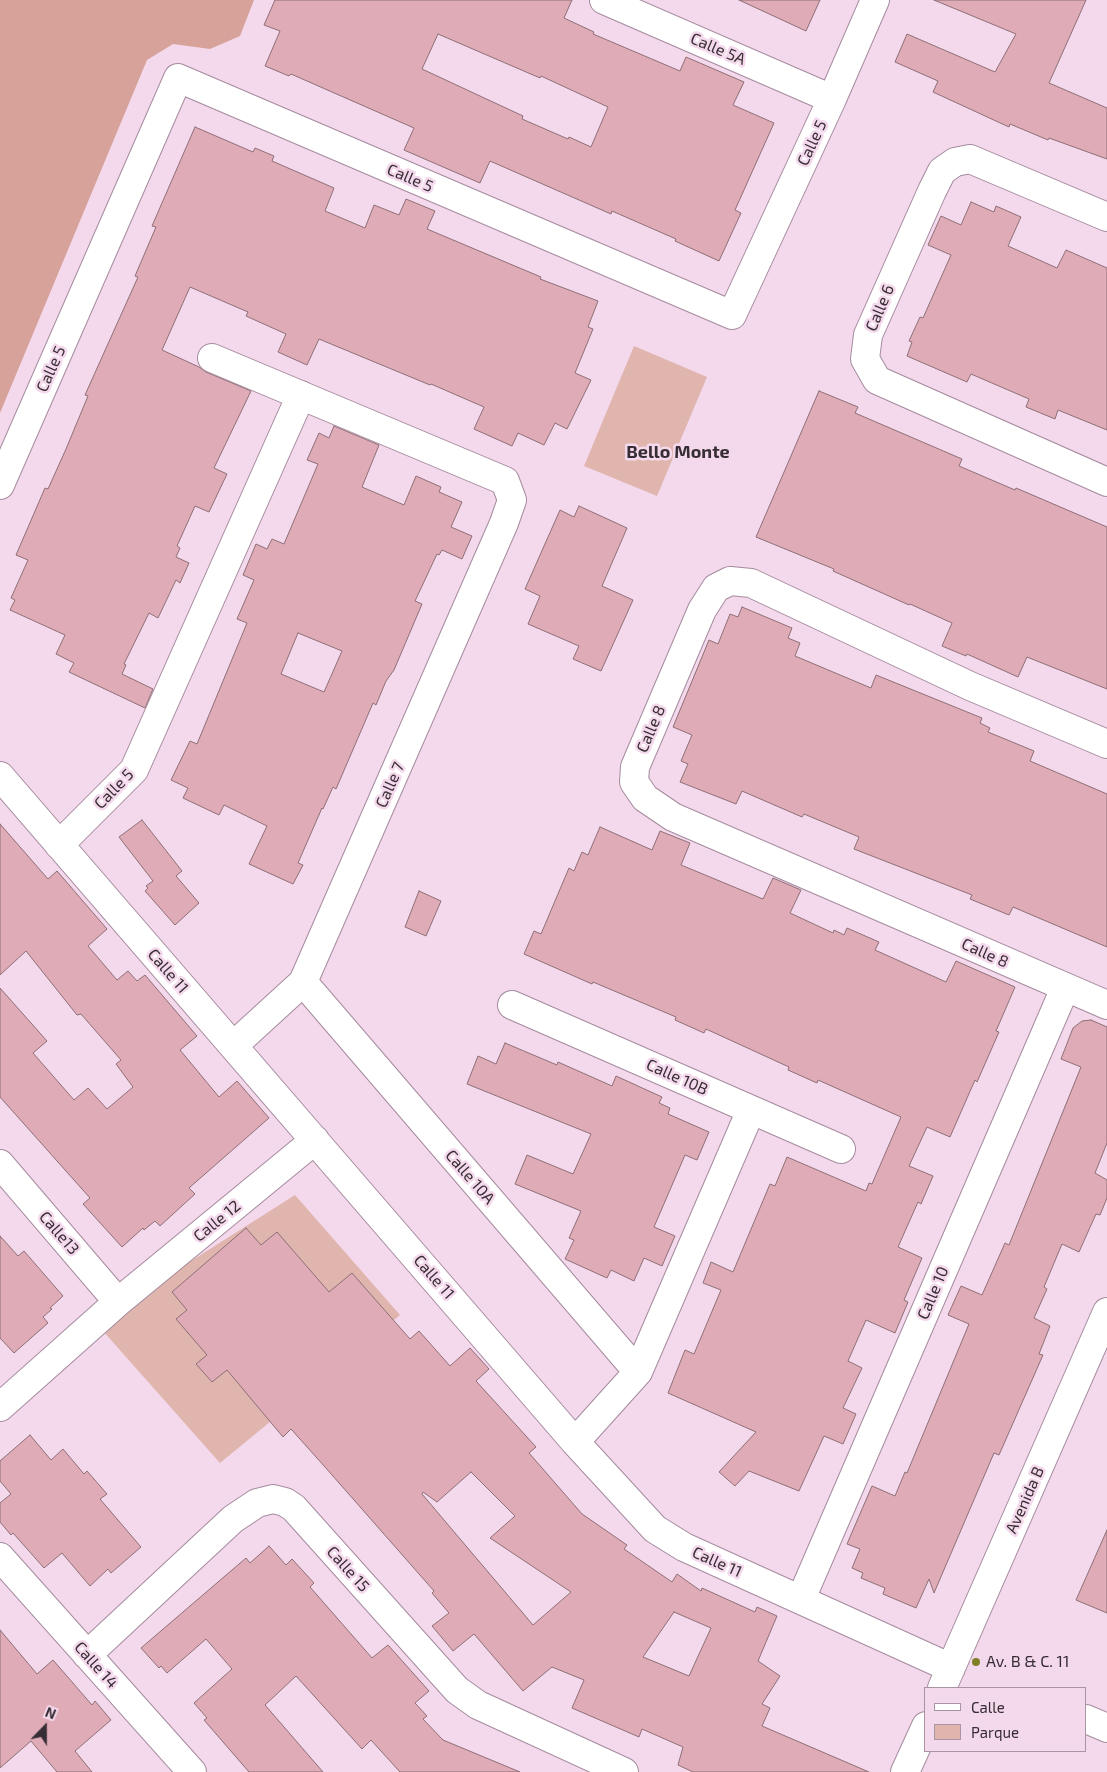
<!DOCTYPE html>
<style>
body{margin:0}
#map{position:relative;width:1107px;height:1772px;overflow:hidden;background:#f4d8ec;font-family:"Exo 2",sans-serif}
canvas{display:block}
.legend{position:absolute;left:924px;top:1687px;width:162px;height:65px;box-sizing:border-box;background:#f4d8ec;border:1px solid #a894a2;margin:0;padding:6px 9px;list-style:none;font-size:15px;color:#372d34}
.legend li{display:flex;align-items:center;gap:10px;height:25px}
.legend b{width:25px;border:1px solid #a894a2}
.north{position:absolute;left:20px;top:1702px;width:50px;height:50px;-webkit-text-stroke:4px #f4d8ec;paint-order:stroke;rotate:22deg;font-size:14px;font-weight:700;line-height:20px;text-align:center;color:#372d34}
.north::after{content:'';display:block;margin:auto;width:18px;height:22px;background:#372d34;clip-path:polygon(50% 0,100% 100%,50% 72%,0 100%)}
</style>
<div id="map">
<canvas width="1107" height="1772"></canvas>
<ul class="legend">
<li><b style="height:6px;background:#fff"></b>Calle</li>
<li><b style="height:14px;background:#dfb5ae"></b>Parque</li>
</ul>
<div class="north">N</div>
</div>
<script>
const ctx = document.querySelector('canvas').getContext('2d');
ctx.lineJoin = 'round';
function fillPath(path, color) { ctx.fillStyle = color; ctx.fill(path, 'evenodd'); }
const shape = rows => new Path2D(rows.map(r => 'M' + r).join(''));
function strokePath(path, color, width, dash) { ctx.strokeStyle = color; ctx.lineWidth = width; ctx.lineCap = dash ? 'butt' : 'round'; ctx.setLineDash(dash || []); ctx.stroke(path); }
function label(font, color, halo, rows, align = 'center') {
  ctx.font = font + ' "Exo 2",sans-serif'; ctx.lineWidth = 5; ctx.setLineDash([]); ctx.textBaseline = 'middle'; ctx.strokeStyle = halo; ctx.fillStyle = color; for (const [text, x, y, turn = 0] of rows) {
    ctx.save(); ctx.translate(x, y); ctx.rotate((+turn || 0) * Math.PI / 180); ctx.textAlign = isNaN(turn) ? turn : align; if (halo) ctx.strokeText(text, 0, 0); ctx.fillText(text, 0, 0); ctx.restore();
  }
}
const green = shape([
 [634,346,707,377,657,496,584,466],
 [295,1195,400,1315,220,1463,95,1322]
]);
const forest = shape([
 [0,0,254,0,240,36,210,49,173,44,147,60,0,413]
]);
const building = shape([
 [275,0,572,0,564,18,594,32,593,34,680,71,686,57,744,82,733,105,774,123,735,210,741,213,719,261,675,241,676,239,612,211,611,214,490,161,480,183,404,150,414,128,291,74,289,76,265,66,280,31,264,25,275,0],
 [438,34,540,78,541,76,608,107,591,147,569,137,568,139,522,119,523,116,422,69,438,34],
 [739,0,820,0,806,31,739,0],
 [934,0,1086,0,1049,83,1107,108,1107,159,1049,138,1048,140,1010,124,1009,127,933,92,938,81,895,62,907,34,995,72,1016,34,934,0],
 [195,127,253,152,255,148,274,156,272,161,334,188,325,211,365,228,374,205,399,215,406,199,435,211,427,229,541,277,540,279,598,301,588,327,593,329,575,373,591,380,567,429,555,423,544,445,518,433,512,446,474,429,484,407,431,384,430,385,319,339,307,365,278,352,286,334,246,316,248,312,190,287,162,350,199,367,206,372,251,391,214,468,227,474,209,512,195,506,177,546,180,548,176,557,189,563,180,583,176,580,158,618,149,613,124,664,126,665,122,674,153,689,145,708,69,672,74,663,56,654,65,635,10,610,15,600,11,598,28,560,16,555,45,488,48,489,66,449,88,396,85,395,138,277,135,276,156,227,152,226,195,127],
 [971,202,994,212,996,206,1021,217,1008,246,1057,268,1066,250,1107,268,1107,430,1058,410,1055,419,1026,407,1029,399,971,374,967,382,907,356,912,342,909,341,920,317,923,318,951,255,928,245,941,216,961,225,971,202],
 [819,391,858,407,855,413,962,459,959,466,1015,490,1016,488,1107,527,1107,689,1027,657,1018,677,967,654,966,656,942,646,952,623,910,604,909,605,833,571,834,569,756,537,819,391],
 [334,426,379,445,362,487,404,505,416,476,441,487,439,492,462,502,451,527,472,536,462,559,442,550,439,555,437,554,415,601,422,604,394,670,386,681,376,705,373,703,336,789,333,787,323,809,322,808,298,863,303,865,293,884,249,864,267,826,224,805,219,815,183,798,188,788,171,780,190,741,197,744,247,623,237,619,254,580,243,575,256,544,267,549,272,539,284,544,318,464,307,460,319,433,329,438,334,426],
 [298,633,342,651,324,692,281,674,298,633],
 [579,506,627,528,602,586,633,600,601,671,573,659,579,646,528,624,540,596,525,589,560,510,574,517,579,506],
 [742,607,792,628,788,638,800,643,795,656,871,688,876,675,982,718,980,723,990,728,988,732,1034,751,1030,761,1107,794,1107,947,1013,907,1009,915,970,899,972,895,854,849,859,837,804,814,802,817,742,791,736,804,680,782,688,764,681,761,692,735,673,727,709,640,718,644,730,614,738,617,742,607],
 [142,820,182,871,176,876,199,903,175,925,145,891,148,888,146,886,153,881,119,837,142,820],
 [0,824,48,879,57,871,107,929,88,946,117,980,128,971,137,981,145,975,197,1036,180,1050,219,1097,237,1081,269,1118,189,1188,195,1194,160,1226,155,1221,144,1230,143,1228,122,1247,83,1204,90,1198,0,1097,0,988,47,1041,33,1053,74,1100,88,1088,107,1109,133,1087,116,1064,121,1060,81,1014,77,1015,26,951,0,975,0,824],
 [600,827,652,850,660,831,690,843,681,865,763,899,773,878,801,890,790,913,833,933,834,930,844,935,847,928,879,942,875,950,946,982,956,961,1015,987,996,1031,999,1032,977,1082,975,1080,950,1137,927,1127,909,1166,933,1176,921,1204,918,1202,898,1247,922,1258,904,1300,908,1302,895,1333,866,1320,848,1361,862,1368,843,1408,856,1414,843,1444,824,1436,799,1491,749,1471,735,1486,719,1472,756,1432,668,1393,685,1350,694,1354,721,1290,703,1283,711,1262,733,1272,770,1184,775,1186,787,1157,866,1191,869,1183,872,1184,901,1117,818,1080,817,1083,788,1070,789,1067,706,1029,704,1033,675,1020,676,1017,593,982,592,984,524,954,534,931,541,934,569,868,574,871,582,852,588,855,600,827],
 [419,891,441,901,426,936,405,927,419,891],
 [1091,1020,1107,1027,1107,1143,1095,1173,1107,1180,1107,1198,1100,1215,1096,1214,1079,1252,1062,1244,1044,1287,1047,1289,1034,1318,1050,1326,1039,1354,1043,1355,999,1455,994,1453,934,1593,929,1579,916,1608,883,1594,885,1588,861,1578,863,1573,852,1568,860,1549,847,1544,872,1486,895,1496,905,1472,907,1473,969,1324,948,1315,961,1286,982,1295,1005,1243,1009,1245,1081,1067,1061,1059,1073,1028,1082,1021,1091,1020],
 [505,1043,557,1065,558,1062,612,1086,616,1076,662,1097,659,1103,670,1108,668,1114,709,1132,697,1160,685,1155,654,1227,675,1236,662,1266,644,1258,634,1281,611,1270,607,1278,565,1259,574,1240,569,1238,581,1211,515,1184,527,1155,573,1174,591,1134,467,1084,478,1056,496,1064,505,1043],
 [246,1228,261,1245,277,1232,329,1292,352,1273,410,1339,419,1331,450,1366,470,1348,489,1369,476,1381,536,1447,529,1453,582,1514,627,1545,624,1549,672,1582,677,1574,701,1591,702,1588,755,1612,757,1607,777,1616,758,1661,780,1676,762,1704,770,1708,762,1726,869,1772,693,1772,678,1765,683,1747,642,1729,639,1737,572,1708,584,1680,552,1667,523,1691,474,1634,453,1651,432,1626,449,1613,432,1593,434,1591,325,1467,291,1429,283,1437,227,1370,212,1382,196,1364,207,1355,176,1319,187,1310,172,1292,246,1228],
 [471,1472,515,1516,490,1538,571,1592,533,1625,422,1494,423,1492,437,1502,471,1472],
 [674,1612,711,1628,689,1676,643,1657,674,1612],
 [0,1236,18,1256,24,1251,63,1296,50,1308,52,1309,43,1317,48,1323,14,1353,0,1338,0,1236],
 [30,1435,51,1460,63,1449,84,1474,87,1471,107,1494,100,1499,141,1547,111,1573,108,1569,90,1586,62,1553,44,1568,13,1533,11,1535,0,1522,0,1503,11,1494,0,1481,0,1461,30,1435],
 [1107,1530,1107,1613,1076,1600,1107,1530],
 [269,1546,286,1565,292,1559,314,1583,310,1587,372,1658,388,1645,429,1691,415,1703,427,1716,423,1719,443,1740,520,1772,400,1772,371,1740,362,1749,296,1676,265,1705,323,1772,249,1772,204,1720,207,1718,194,1703,232,1669,206,1639,167,1673,161,1666,159,1668,141,1648,246,1558,250,1563,269,1546],
 [0,1630,37,1674,53,1660,92,1705,95,1701,111,1720,75,1751,92,1772,57,1772,31,1741,0,1768,0,1630]
]);
const minor = shape([
 [604,0,832,99],
 [1107,217,970,159,955,162,942,171,932,191,868,335,865,359,877,380,1107,482],
 [212,358,505,481,512,500,504,523,303,982,233,1046],
 [0,485,178,78,732,315,832,99,875,0],
 [1107,744,970,686,751,583,730,581,716,588,702,610,635,767,634,782,645,798,673,817,1107,1005],
 [0,776,575,1442,655,1529,684,1547,951,1668],
 [59,845,134,770,301,395],
 [303,982,638,1372],
 [512,1005,841,1149],
 [0,1164,118,1302],
 [0,1407,118,1302,315,1140],
 [575,1442,638,1372,751,1110],
 [0,1557,192,1772],
 [801,1599,1065,988],
 [87,1655,233,1519,257,1503,273,1499,285,1502,294,1508,457,1690,478,1705,624,1772],
 [942,1688,1107,1312],
 [1086,1719,1107,1728],
 [905,1772,926,1726]
]);
const markers = [
 [976,1662,5,"#7e7f27"]
];
const streetNames = [
 ["Calle 5A",718,49,23],
 ["Calle 5",812,143,-65],
 ["Calle 5",410,178,23],
 ["Calle 6",880,308,-67],
 ["Calle 5",51,369,-66],
 ["Calle 8",651,729,-67],
 ["Calle 7",390,785,-66],
 ["Calle 5",114,789,-46],
 ["Calle 8",985,953,24],
 ["Calle 11",168,971,49],
 ["Calle 10B",677,1077,24],
 ["Calle 10A",470,1177,49],
 ["Calle 12",217,1221,-39],
 ["Calle13",59,1233,49],
 ["Calle 11",434,1277,49],
 ["Calle 10",933,1293,-67],
 ["Avenida B",1025,1500,-66],
 ["Calle 11",717,1562,24],
 ["Calle 15",348,1569,48],
 ["Calle 14",96,1665,48]
];
const poiNames = [
 ["Av. B & C. 11",986,1662]
];
const neighbourhoodNames = [
 ["Bello Monte",678,452]
];
fillPath(green, '#dfb5ae');
fillPath(forest, '#d6a299');
fillPath(building, '#dfabb7');
strokePath(building, '#8d6f76', 1);
strokePath(minor, '#a58b9e', 30);
strokePath(minor, '#fff', 28);
for (const [x, y, r, color] of markers) { const dot = new Path2D(); dot.arc(x, y, r, 0, 2 * Math.PI); ctx.fillStyle = color; ctx.fill(dot); strokePath(dot, '#f4d8ec', 2); }
label('16px', '#372d34', '#f4d8ec', streetNames);
label('16px', '#372d34', '#f4d8ec', poiNames, 'left');
label('bold 18px', '#372d34', '#f4d8ec', neighbourhoodNames);
</script>
